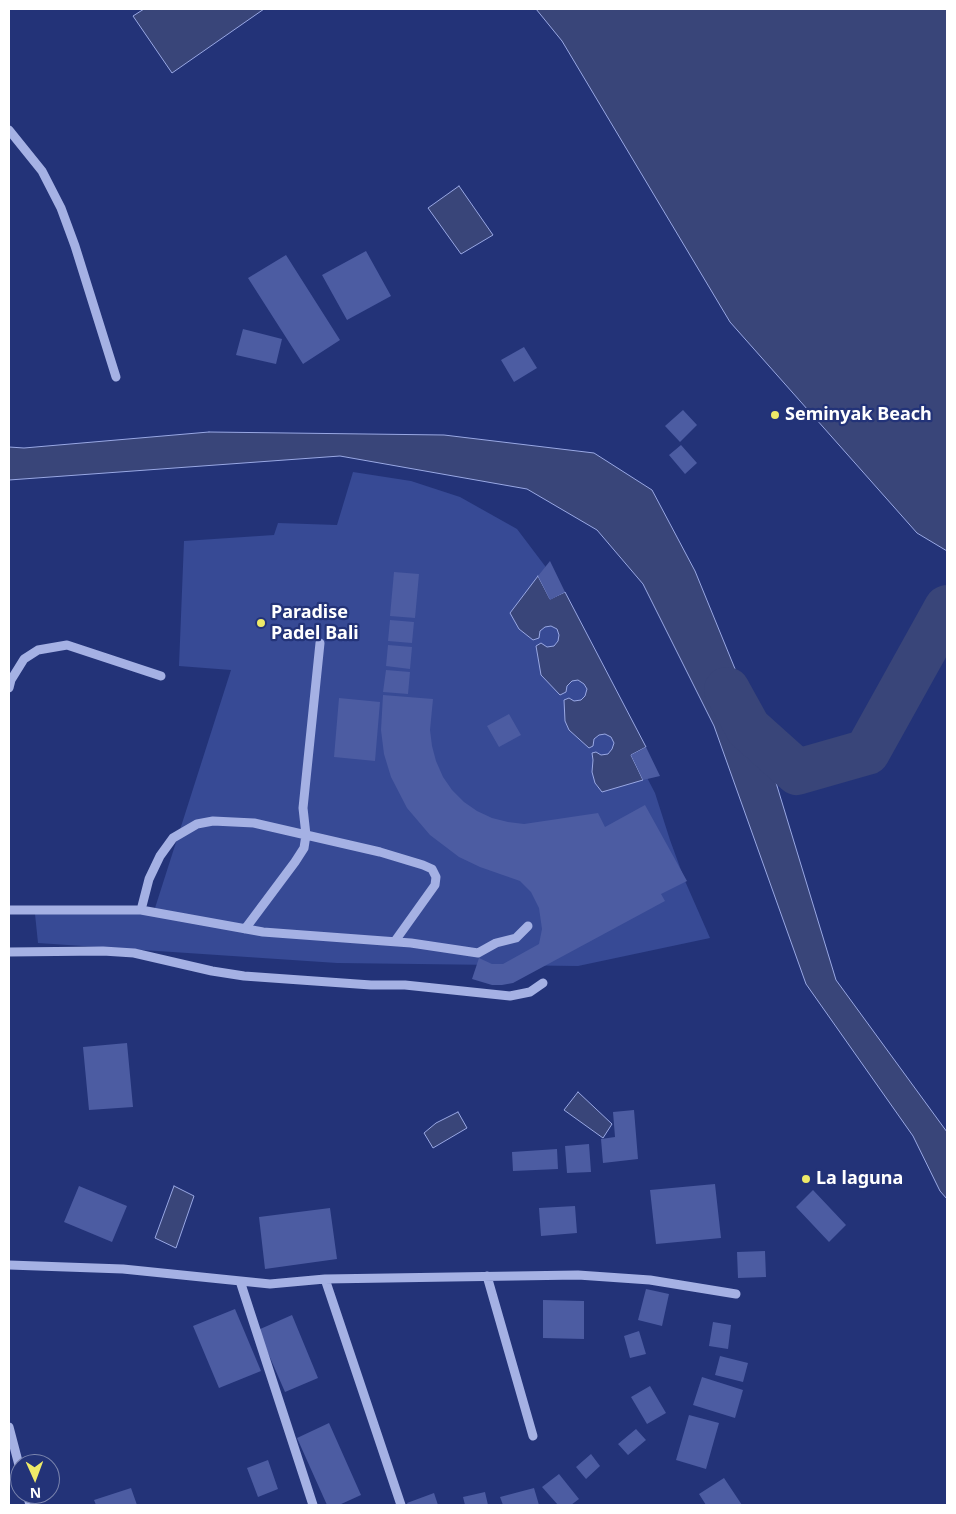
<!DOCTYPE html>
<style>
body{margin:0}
#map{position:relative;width:956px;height:1514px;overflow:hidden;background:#233378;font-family:"Noto Sans",sans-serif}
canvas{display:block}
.frame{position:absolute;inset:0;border:10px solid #fff;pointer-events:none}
.north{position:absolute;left:10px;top:1454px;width:50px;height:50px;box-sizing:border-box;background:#233378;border:1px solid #7b85ae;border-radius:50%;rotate:178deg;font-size:14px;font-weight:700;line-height:20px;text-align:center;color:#fff}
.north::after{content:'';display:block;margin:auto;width:18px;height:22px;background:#eeea68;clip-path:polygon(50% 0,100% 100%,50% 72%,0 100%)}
</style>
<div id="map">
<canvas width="956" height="1514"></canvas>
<div class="frame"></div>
<div class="north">N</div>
</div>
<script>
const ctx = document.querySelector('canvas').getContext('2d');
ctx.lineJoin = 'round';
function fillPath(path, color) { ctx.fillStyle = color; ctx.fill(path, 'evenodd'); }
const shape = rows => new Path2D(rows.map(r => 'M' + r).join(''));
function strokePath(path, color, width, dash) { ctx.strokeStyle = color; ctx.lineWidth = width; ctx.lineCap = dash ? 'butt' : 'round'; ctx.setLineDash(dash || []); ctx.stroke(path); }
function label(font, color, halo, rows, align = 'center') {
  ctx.font = font + ' "Noto Sans",sans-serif'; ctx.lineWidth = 4.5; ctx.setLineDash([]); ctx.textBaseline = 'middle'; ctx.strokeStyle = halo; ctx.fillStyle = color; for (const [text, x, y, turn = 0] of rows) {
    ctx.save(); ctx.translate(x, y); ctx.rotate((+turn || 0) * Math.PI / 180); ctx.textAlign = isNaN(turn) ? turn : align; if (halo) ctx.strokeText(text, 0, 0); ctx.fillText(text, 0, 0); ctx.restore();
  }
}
const green = shape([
 [353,472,411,481,460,497,517,529,545,566,625,722,641,766,655,793,670,840,685,881,710,938,578,966,337,963,38,943,35,914,155,908,231,670,179,666,184,541,274,535,278,523,337,525]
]);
const water = shape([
 [144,9,264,9,172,73,133,16,144,9],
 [536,9,947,9,947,551,917,533,730,322,562,41,536,9],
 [459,186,493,235,461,254,428,208,459,186],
 [209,432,444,435,594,453,652,490,695,571,760,730,836,980,947,1132,947,1199,940,1191,913,1136,806,984,714,726,643,584,597,530,527,489,340,456,9,480,9,447,24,448,209,432],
 [538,576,550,599,565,592,646,747,631,755,643,780,602,792,595,783,592,772,593,760,592,753,596,752,601,755,608,754,612,749,614,743,611,737,605,734,599,735,594,739,593,746,589,748,569,730,565,721,564,700,569,698,574,701,581,700,585,696,587,689,584,684,578,680,572,681,567,686,566,692,560,695,541,675,536,646,541,643,547,647,554,646,558,641,559,635,557,629,551,626,545,627,540,631,539,638,533,640,519,629,510,613,538,576],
 [578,1092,612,1124,603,1138,564,1110,578,1092],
 [458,1112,467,1128,433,1148,424,1133,436,1123,458,1112],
 [174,1186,194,1196,176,1248,155,1238,174,1186]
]);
const river = shape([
 [727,690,748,728,797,772,867,752,947,608]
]);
const building = shape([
 [366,251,391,296,347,320,322,275],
 [286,255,340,340,303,364,248,278],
 [243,329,282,339,276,364,236,355],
 [524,347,537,368,514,382,501,360],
 [683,410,697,425,680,442,665,426],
 [681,445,697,463,685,474,669,455],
 [550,561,565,592,550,600,538,576],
 [394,572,419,574,415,618,390,616],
 [390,620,414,622,412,643,388,641],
 [388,645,412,647,410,669,386,666],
 [386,670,410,672,408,694,383,692],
 [383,695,433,699,430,730,432,746,436,761,443,777,452,790,464,802,477,811,492,818,508,822,524,824,598,813,605,827,645,805,687,881,661,894,665,901,513,983,502,985,492,985,472,979,479,958,492,964,503,964,539,944,542,929,539,908,531,892,520,881,480,867,459,857,430,835,407,808,391,777,384,754,381,730],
 [339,698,380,702,375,761,334,757],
 [509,714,521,735,499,747,487,726],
 [646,747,660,776,643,780,631,755],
 [127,1043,133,1107,89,1110,83,1047],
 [634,1110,638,1159,603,1163,601,1139,615,1137,613,1112],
 [589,1144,591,1172,567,1173,565,1146],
 [557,1149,558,1169,513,1171,512,1152],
 [715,1184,721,1238,656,1244,650,1190],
 [79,1186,127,1206,112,1242,64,1222],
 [813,1190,846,1225,829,1242,796,1207],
 [575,1206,577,1233,541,1236,539,1208],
 [330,1208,337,1259,265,1269,259,1217],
 [765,1251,766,1277,738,1278,737,1252],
 [646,1289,669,1294,662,1326,638,1320],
 [543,1300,584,1301,584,1339,543,1338],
 [235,1309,261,1371,219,1388,193,1326],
 [292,1315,318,1378,285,1392,258,1330],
 [713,1322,731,1325,728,1349,709,1346],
 [639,1331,646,1354,630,1358,624,1336],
 [720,1356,748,1363,743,1382,715,1375],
 [702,1377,743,1390,735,1418,693,1405],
 [650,1386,666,1413,647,1424,631,1397],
 [689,1415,719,1423,706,1469,676,1460],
 [329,1423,361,1495,339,1505,327,1505,297,1438],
 [636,1429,646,1440,628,1455,618,1444],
 [591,1454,600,1466,586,1479,576,1467],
 [268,1460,278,1489,258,1497,247,1468],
 [559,1474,579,1499,571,1505,558,1505,542,1487],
 [724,1478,742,1505,706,1505,699,1494],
 [131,1488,137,1505,96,1505,94,1500],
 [534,1488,539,1505,503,1505,500,1497],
 [485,1492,488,1505,465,1505,463,1497],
 [434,1493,438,1505,408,1505,407,1503]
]);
const minor = shape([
 [9,130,42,171,61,208,75,246,116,377],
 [9,688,11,680,24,659,38,650,67,645,161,676],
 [9,910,141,910,263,932,411,943,478,953,496,943,516,938,528,926],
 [141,910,149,879,160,856,173,838,197,824,213,821,254,823,380,852,423,865,432,869,436,877,435,885,395,941],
 [245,929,295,862,304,848,306,835,303,808,320,643],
 [9,952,103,951,134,953,212,971,244,976,371,985,405,985,510,996,530,992,543,983],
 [9,1265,123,1269,270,1284,325,1279,578,1275,650,1280,736,1294],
 [487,1276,533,1436],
 [325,1279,401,1505],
 [240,1281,313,1505],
 [9,1427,20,1469],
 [27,1494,30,1505]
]);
const markers = [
 [775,415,5,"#eeea68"],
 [261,623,5,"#eeea68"],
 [806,1179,5,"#eeea68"]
];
const poiNames = [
 ["Seminyak Beach",785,415],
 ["Paradise",271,613],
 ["Padel Bali",271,634],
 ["La laguna",816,1179]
];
fillPath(green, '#374a95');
fillPath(water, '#394579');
strokePath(water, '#99a8e4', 1);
strokePath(river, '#394579', 46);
fillPath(building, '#4c5ca2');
strokePath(minor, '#a5b1e4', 9);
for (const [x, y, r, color] of markers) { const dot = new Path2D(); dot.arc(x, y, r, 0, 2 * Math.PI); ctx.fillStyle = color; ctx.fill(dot); strokePath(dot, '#233378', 2); }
label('bold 18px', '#fff', '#233378', poiNames, 'left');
</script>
